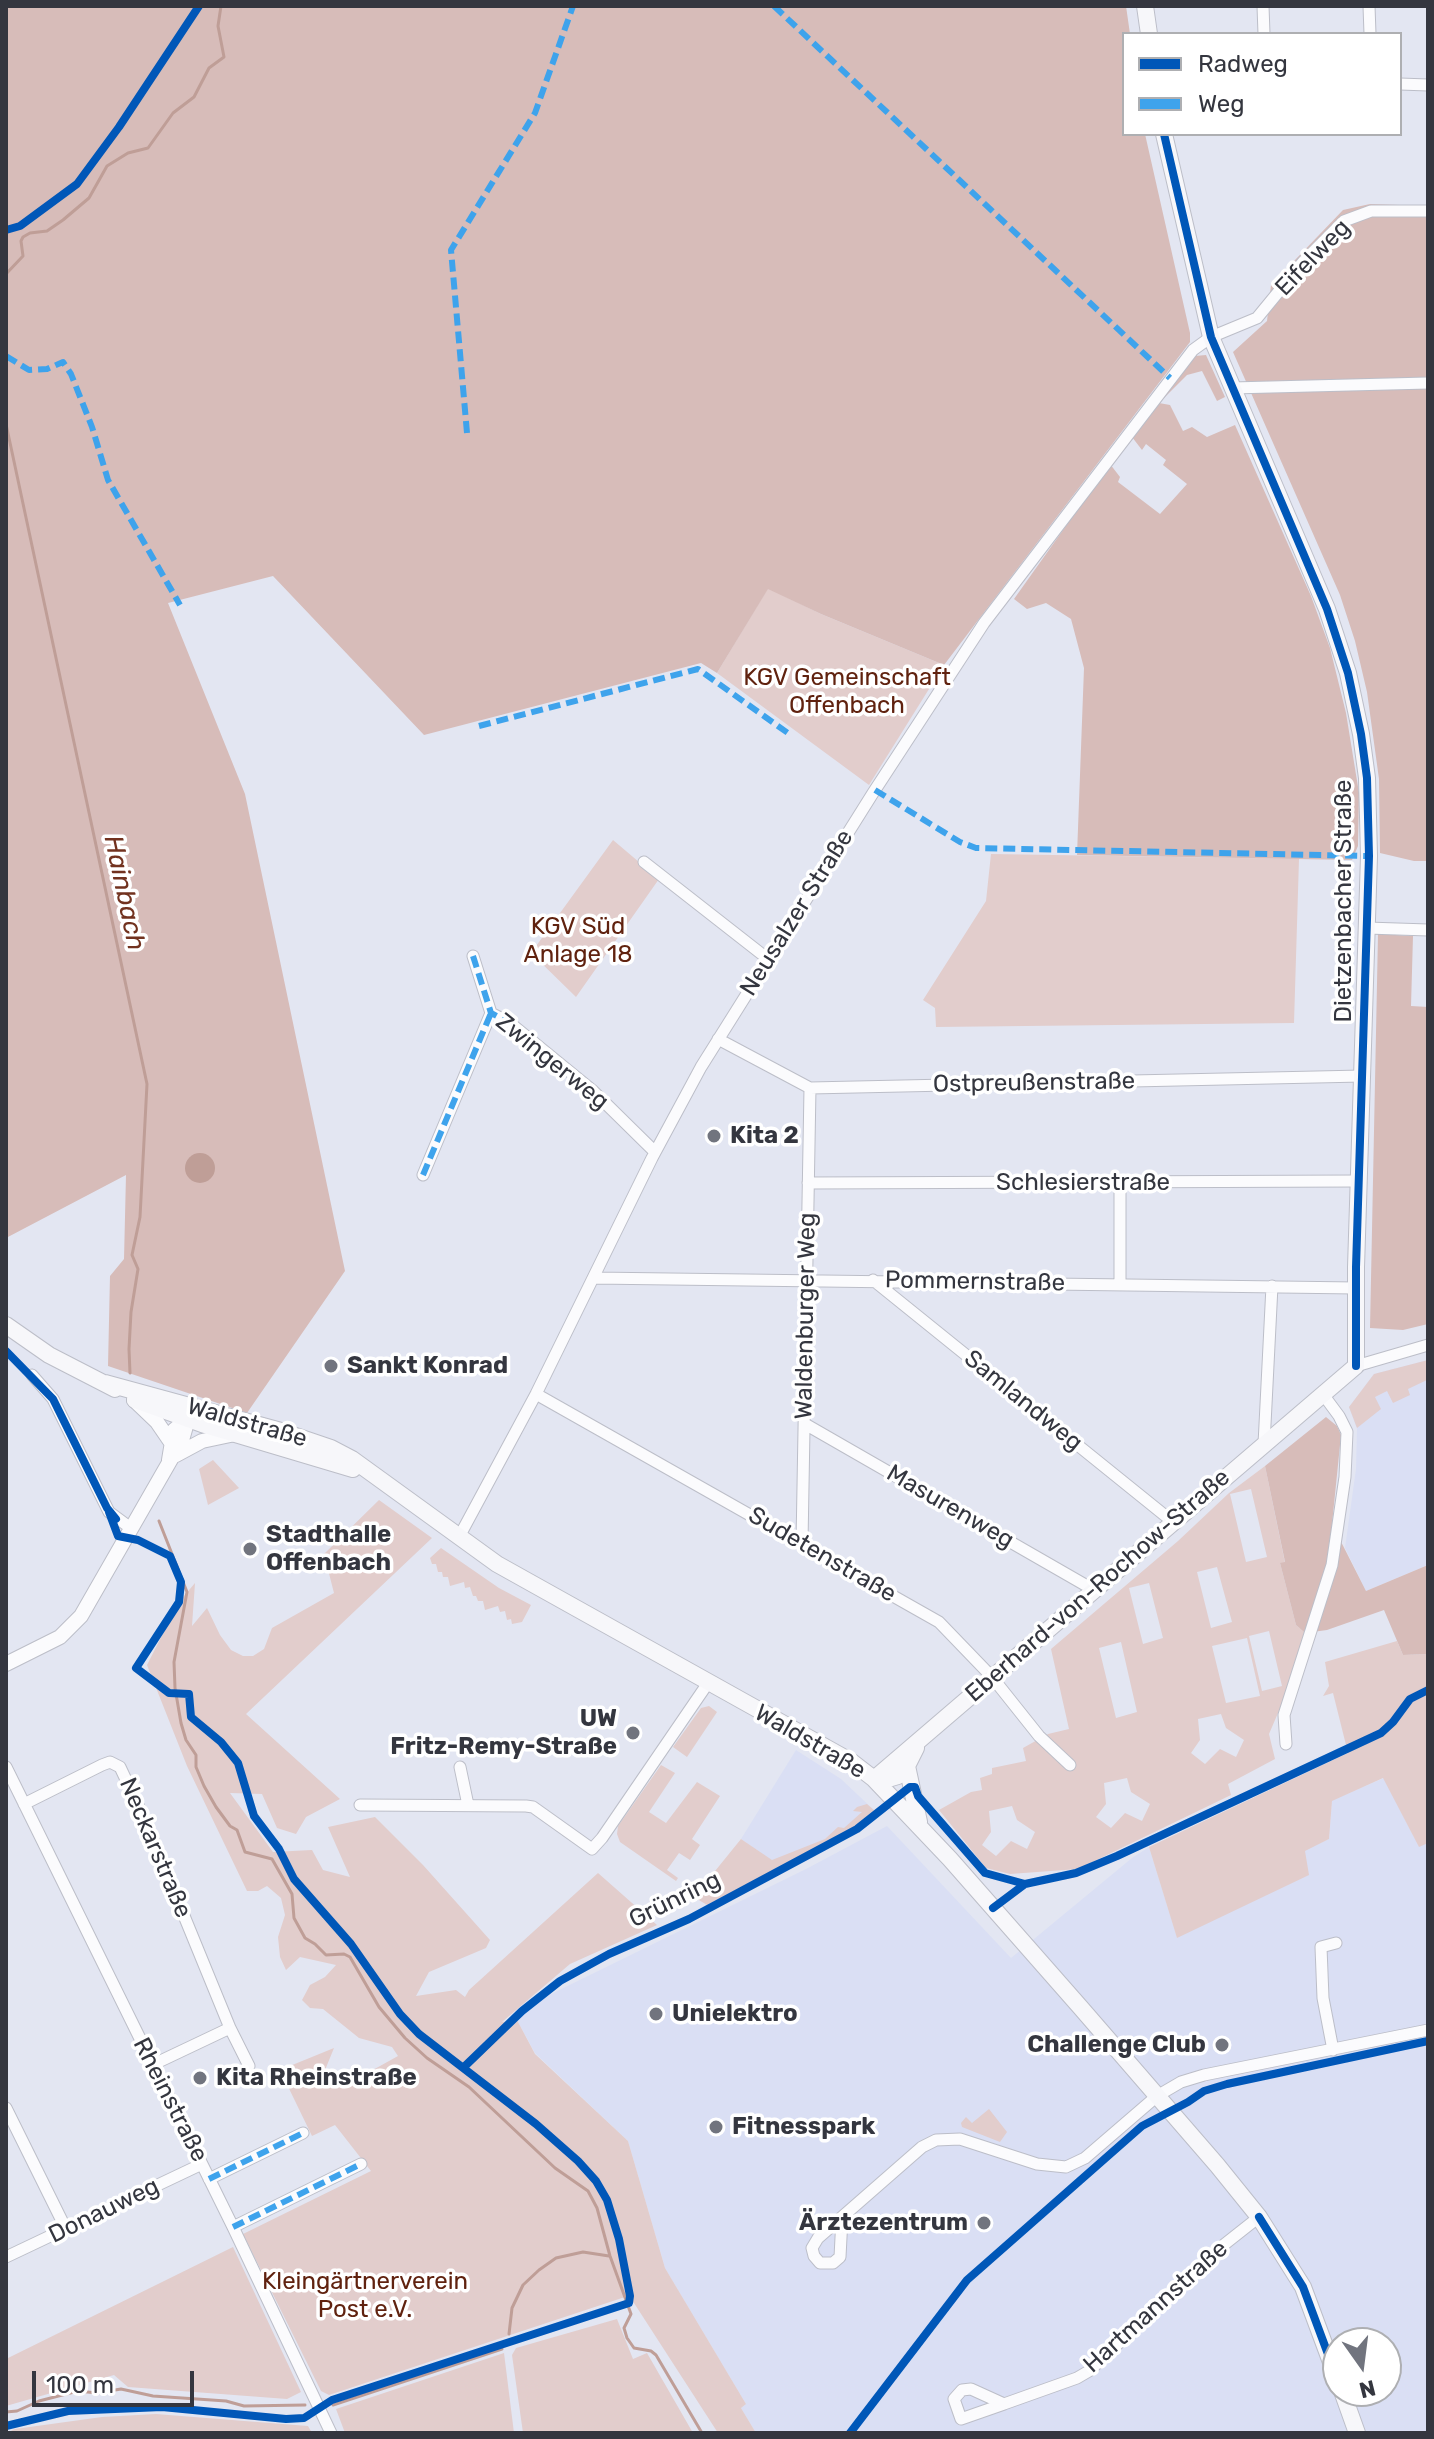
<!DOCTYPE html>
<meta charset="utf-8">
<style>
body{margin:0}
#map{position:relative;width:1434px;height:2439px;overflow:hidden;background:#e3e6f2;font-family:Rubik,sans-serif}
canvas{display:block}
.frame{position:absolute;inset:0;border:8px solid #34363f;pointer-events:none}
.legend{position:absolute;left:1122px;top:32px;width:280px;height:104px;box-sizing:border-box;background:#fff;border:2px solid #aeafb2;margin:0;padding:10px 14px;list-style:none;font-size:24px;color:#34363f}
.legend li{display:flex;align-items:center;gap:16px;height:40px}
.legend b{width:40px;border:2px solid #aeafb2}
.north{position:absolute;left:1322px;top:2327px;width:80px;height:80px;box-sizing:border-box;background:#fff;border:2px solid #aeafb2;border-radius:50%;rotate:166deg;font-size:22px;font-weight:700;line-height:32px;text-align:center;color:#34363f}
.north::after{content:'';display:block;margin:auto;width:28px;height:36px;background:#71747e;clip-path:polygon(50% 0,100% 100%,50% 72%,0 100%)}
.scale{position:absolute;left:32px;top:2371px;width:162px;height:36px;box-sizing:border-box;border:4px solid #34363f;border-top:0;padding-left:10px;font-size:24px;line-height:28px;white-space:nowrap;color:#34363f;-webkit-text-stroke:6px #fff;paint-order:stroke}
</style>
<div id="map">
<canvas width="1434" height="2439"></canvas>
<div class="frame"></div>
<ul class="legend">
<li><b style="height:10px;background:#0057b8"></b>Radweg</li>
<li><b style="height:10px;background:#3ea3ec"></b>Weg</li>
</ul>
<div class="north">N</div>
<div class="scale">100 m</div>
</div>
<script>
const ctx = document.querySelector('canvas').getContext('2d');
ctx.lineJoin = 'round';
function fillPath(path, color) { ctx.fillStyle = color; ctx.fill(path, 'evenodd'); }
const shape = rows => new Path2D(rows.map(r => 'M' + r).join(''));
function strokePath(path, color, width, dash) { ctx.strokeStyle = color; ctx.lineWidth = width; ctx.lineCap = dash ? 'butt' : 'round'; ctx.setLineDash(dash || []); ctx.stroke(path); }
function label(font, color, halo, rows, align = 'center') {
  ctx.font = font + ' Rubik,sans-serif'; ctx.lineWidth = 7; ctx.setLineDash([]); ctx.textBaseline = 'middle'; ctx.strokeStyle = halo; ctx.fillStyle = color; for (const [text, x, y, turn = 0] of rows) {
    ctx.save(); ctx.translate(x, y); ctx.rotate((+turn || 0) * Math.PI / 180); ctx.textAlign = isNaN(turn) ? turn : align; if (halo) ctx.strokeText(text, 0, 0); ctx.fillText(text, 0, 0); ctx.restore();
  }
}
const built = shape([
 [1428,1360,1428,1565,1366,1591,1345,1548,1356,1469,1357,1429,1349,1407,1374,1374],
 [796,1750,841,1779,875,1811,851,1831,780,1867,741,1839],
 [1384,1778,1419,1846,1428,1843,1428,2433,756,2433,741,2408,746,2404,665,2268,628,2141,535,2053,517,2020,523,2013,539,2000,806,1869,887,1826,1011,1958,1132,1858,1149,1847,1177,1937,1305,1850,1329,1839,1332,1800],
 [1338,2343,1386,2343,1386,2391,1338,2391]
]);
const green = shape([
 [768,588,821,614,944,665,869,785,717,673],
 [613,840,659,879,576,997,531,953],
 [991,854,1299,859,1294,1023,936,1027,935,1008,923,1000,986,901],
 [1428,1360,1427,1380,1408,1389,1410,1395,1393,1403,1387,1391,1375,1397,1381,1409,1357,1428,1349,1407,1374,1374],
 [213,1460,239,1488,208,1505,199,1469],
 [1265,1466,1285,1563,1280,1563,1296,1625,1305,1633,1287,1692,1269,1734,1275,1759,1228,1784,1231,1795,1078,1869,1010,1874,986,1868,939,1810,971,1792,982,1790,980,1778,992,1774,992,1768,1026,1761,1023,1748,1048,1734,1069,1729,1051,1649,1178,1541,1229,1493],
 [1251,1489,1267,1557,1246,1562,1230,1494],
 [1217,1567,1232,1622,1211,1628,1197,1572],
 [1149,1583,1163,1638,1143,1644,1129,1588],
 [1269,1631,1282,1686,1262,1691,1249,1636],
 [1247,1638,1260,1696,1226,1703,1212,1646],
 [1121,1642,1137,1712,1116,1718,1099,1648],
 [1221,1714,1226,1728,1244,1740,1236,1757,1220,1749,1205,1764,1191,1753,1200,1740,1198,1719],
 [1127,1778,1131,1792,1150,1804,1142,1821,1125,1813,1111,1828,1096,1817,1106,1804,1104,1783],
 [1012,1806,1017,1820,1035,1832,1027,1849,1011,1841,996,1856,982,1845,991,1832,989,1811],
 [379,1500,432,1538,246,1714,340,1799,306,1817,296,1834,277,1828,262,1794,230,1793,273,1852,312,1850,323,1870,350,1877,328,1827,375,1817,423,1865,490,1940,486,1948,429,1972,416,1996,456,1990,465,1997,469,1990,598,1873,657,1925,570,1964,502,2022,517,2020,535,2054,628,2141,665,2268,746,2404,741,2408,756,2433,718,2433,634,2303,625,2297,329,2395,321,2391,243,2234,371,2171,335,2125,312,2136,280,2070,334,2048,323,2075,335,2079,371,2071,398,2056,392,2047,359,2038,323,2009,310,2008,302,2000,310,1985,325,1977,336,1965,300,1957,286,1970,280,1957,278,1937,285,1915,281,1898,267,1886,258,1891,247,1891,187,1766,147,1665,179,1602,195,1583,192,1626,207,1608,220,1635,231,1650,243,1656,253,1656,264,1649,272,1628,334,1593,324,1554],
 [441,1548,499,1588,531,1605,522,1622,512,1624,511,1619,507,1620,505,1611,500,1612,498,1606,485,1610,483,1601,478,1601,476,1596,473,1596,470,1587,465,1588,464,1582,450,1586,448,1577,443,1577,442,1572,438,1572,436,1564,432,1564,430,1558],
 [1397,1641,1403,1655,1428,1654,1428,1843,1419,1847,1383,1778,1332,1801,1329,1839,1305,1851,1309,1875,1177,1938,1149,1847,1348,1753,1333,1693,1323,1696,1329,1686,1325,1662],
 [709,1706,717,1712,687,1757,673,1747,701,1708],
 [661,1765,675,1773,649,1812,666,1823,697,1782,720,1796,692,1839,700,1845,690,1860,679,1853,667,1870,678,1878,676,1881,620,1842,617,1834,618,1826],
 [867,1804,875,1811,851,1831,707,1905,694,1897,741,1839,772,1860,825,1839,838,1827,844,1828,862,1812,853,1811,857,1807],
 [989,2109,1007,2132,1000,2142,962,2127,961,2123,966,2117,972,2123],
 [233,2247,301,2392,287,2399,128,2387,114,2375,6,2406,6,2359],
 [617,2319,633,2359,647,2353,693,2433,523,2433,512,2355,516,2348],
 [504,2353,514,2433,345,2433,336,2409],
 [156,2414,308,2426,312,2433,6,2433,15,2429,102,2417]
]);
const forest = shape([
 [6,6,1126,6,1130,34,1124,34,1124,134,1145,134,1190,333,1190,342,944,665,821,614,768,589,717,673,701,663,424,735,273,576,168,603,245,794,345,1271,247,1413,108,1366,110,1276,124,1259,126,1175,6,1238],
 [1370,204,1428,206,1428,861,1414,861,1380,853,1379,779,1367,692,1355,641,1340,595,1233,352,1267,321,1271,285,1343,210],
 [1206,355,1225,397,1217,401,1202,371,1187,375,1159,403,1170,405,1183,431,1192,427,1207,437,1235,425,1311,596,1330,648,1346,713,1359,793,1358,846,1352,860,1077,855,1084,668,1071,619,1046,603,1027,609,1014,599,1110,464,1120,477,1118,482,1160,514,1187,484,1163,465,1166,460,1146,444,1142,450,1132,437,1195,356],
 [1378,934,1413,936,1411,1006,1428,1007,1428,1324,1403,1330,1370,1328],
 [1326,1417,1337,1426,1341,1435,1332,1524,1366,1591,1428,1565,1428,1654,1403,1655,1384,1610,1327,1630,1305,1633,1296,1625,1280,1563,1285,1562,1265,1466]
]);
const water = shape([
 '185 1168a15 15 0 1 1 30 0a15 15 0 1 1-30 0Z'
]);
const stream = shape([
 [6,274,23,256,21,241,23,237,30,233,47,231,63,220,89,198,107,166,128,153,148,148,173,113,194,97,209,68,224,57,218,26,221,6],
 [6,424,147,1084,140,1217,132,1255,138,1269,131,1312,129,1349,130,1373],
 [159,1521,187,1592,174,1662,175,1688,181,1723,186,1740,196,1755,196,1767,204,1786,216,1807,230,1826,237,1830,245,1852,272,1859,292,1894,294,1918,305,1938,315,1944,326,1955,344,1954,350,1957,379,2007,405,2038,427,2058,469,2087,555,2168,588,2191,597,2208,610,2256,631,2314,624,2328,627,2338,634,2348,651,2351,656,2355,702,2433],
 [509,2334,512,2308,523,2285,539,2270,556,2258,583,2252,609,2256],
 [333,2405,502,2349],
 [6,2412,17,2411,39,2401,78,2391,97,2393,121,2389,153,2396,226,2401,244,2406,305,2405]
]);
const minor = shape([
 [1263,6,1264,34],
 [1369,6,1370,34],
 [1400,84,1428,85],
 [1232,388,1428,383],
 [644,862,768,959],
 [1367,928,1428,930],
 [473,956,491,1013,510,1023,592,1090,655,1152],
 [718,1039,810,1088,1362,1076],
 [423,1175,491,1013],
 [808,1183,1358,1181],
 [1120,1183,1120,1283],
 [594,1278,1356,1288],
 [873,1280,1173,1522],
 [1356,1366,1428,1345],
 [32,1375,53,1399,109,1512,132,1529],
 [536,1394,939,1622,992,1677,1039,1736,1070,1765],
 [805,1424,1094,1590],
 [1264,1444,1272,1286],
 [459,1537,536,1394,652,1158,701,1067,873,793,984,623,1193,350,1211,337,1257,318,1303,262,1344,221,1371,211,1428,211],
 [802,1543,810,1088],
 [1286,1744,1284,1715,1332,1565,1345,1477,1347,1432,1339,1416,1322,1393],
 [6,1767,233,2227,331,2433],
 [460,1767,468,1805],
 [24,1804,102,1765,110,1762,120,1767,144,1818,230,2028,152,2065],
 [360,1805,526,1806,533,1807,592,1849,602,1838,708,1683],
 [230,2028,249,2066],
 [1333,2050,1323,1998,1321,1947,1336,1943],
 [6,2108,66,2229],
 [209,2179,303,2133],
 [842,2218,840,2257,833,2263,820,2263,814,2256,812,2248,818,2238,922,2147,936,2140,960,2139,1037,2164,1066,2167,1085,2158,1157,2096,1181,2082,1204,2075,1428,2030],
 [233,2227,361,2164],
 [6,2257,202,2164],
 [1004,2404,961,2419,954,2399,962,2390,971,2389,1004,2404,1077,2378,1089,2371,1221,2247,1259,2217]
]);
const tertiary = shape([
 [134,1400,157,1422,170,1441],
 [176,1455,202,1441,235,1434],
 [169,1460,174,1430,189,1417],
 [6,1664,60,1637,81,1616,182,1440,186,1426,182,1408]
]);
const secondary = shape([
 [1145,6,1149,34],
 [6,1325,49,1355,115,1389],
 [105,1383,281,1431,331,1448,352,1459,497,1564,852,1762,874,1779,950,1859,1081,2008,1217,2165,1259,2217,1303,2287,1338,2381],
 [135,1400,202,1424,353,1469],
 [907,1766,919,1822],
 [874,1779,1356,1366,1356,1267,1369,856,1367,778,1361,734,1348,673,1327,609,1211,337,1164,134],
 [874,1779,888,1779,898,1776,907,1766,916,1748],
 [1342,2391,1357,2433]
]);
const quiet = shape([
 [774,6,1170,378],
 [6,356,29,370,47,369,63,362,71,374,92,427,108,480,180,605],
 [467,433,451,250,535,113,573,6],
 [479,726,698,669,792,736],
 [875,790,960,842,976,848,1369,856],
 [473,956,491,1013,510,1023,540,1048],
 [423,1175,491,1013],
 [209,2179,303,2133],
 [233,2227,361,2164]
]);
const cycleway = shape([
 [1164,134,1211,337,1327,609,1348,673,1361,734,1367,778,1369,856,1356,1267,1356,1366],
 [6,230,20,226,77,184,119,127,199,6],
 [6,1351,53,1399,107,1508,116,1519],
 [993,1908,1025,1884,1076,1873,1117,1856,1381,1733,1393,1722,1410,1699,1428,1690],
 [464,2067,522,2011,560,1981,609,1954,689,1919,857,1829,910,1787,915,1787,918,1796,985,1873,1025,1884],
 [1259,2217,1303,2287,1338,2381],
 [6,2426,68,2411,162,2407,286,2419,304,2418,332,2400,629,2303,630,2296,619,2239,607,2200,596,2181,578,2161,536,2124,419,2034,400,2014,351,1944,294,1879,279,1849,254,1816,238,1763,221,1742,191,1717,189,1694,169,1693,136,1668,179,1602,181,1582,170,1556,138,1540,118,1536,109,1512],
 [850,2433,967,2280,1142,2126,1188,2102,1204,2091,1227,2084,1428,2041]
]);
const markers = [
 [714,1136,8,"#71747e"],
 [331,1366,8,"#71747e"],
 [250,1549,8,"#71747e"],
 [633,1733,8,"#71747e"],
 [656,2014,8,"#71747e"],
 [1222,2045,8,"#71747e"],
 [200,2078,8,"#71747e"],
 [716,2127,8,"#71747e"],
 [984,2223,8,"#71747e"]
];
const streetNames = [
 ["Eifelweg",1313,258,-46],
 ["Dietzenbacher Straße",1344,901,-90],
 ["Neusalzer Straße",797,913,-58],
 ["Zwingerweg",552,1062,39],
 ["Ostpreußenstraße",1034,1083,-1],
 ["Schlesierstraße",1083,1183],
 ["Pommernstraße",975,1282,1],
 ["Waldenburger Weg",806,1316,-89],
 ["Samlandweg",1023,1401,39],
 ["Waldstraße",247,1423,16],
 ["Masurenweg",950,1507,30],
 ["Sudetenstraße",822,1555,30],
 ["Eberhard-von-Rochow-Straße",1098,1586,-41],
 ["Waldstraße",810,1742,30],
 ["Neckarstraße",155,1848,67],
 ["Grünring",675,1900,-26],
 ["Rheinstraße",170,2100,63],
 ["Donauweg",104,2211,-26],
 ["Hartmannstraße",1156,2307,-42]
];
const parkNames = [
 ["KGV Gemeinschaft",847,678],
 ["Offenbach",847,706],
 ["KGV Süd",578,927],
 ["Anlage 18",578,955],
 ["Kleingärtnerverein",365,2282],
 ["Post e.V.",365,2310]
];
const poiNames = [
 ["Kita 2",730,1136],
 ["Sankt Konrad",347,1366],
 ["Stadthalle",266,1535],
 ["Offenbach",266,1563],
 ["UW",617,1719,"right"],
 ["Fritz-Remy-Straße",617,1747,"right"],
 ["Unielektro",672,2014],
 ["Challenge Club",1206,2045,"right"],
 ["Kita Rheinstraße",216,2078],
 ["Fitnesspark",732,2127],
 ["Ärztezentrum",968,2223,"right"]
];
const waterNames = [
 ["Hainbach",124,893,78]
];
fillPath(built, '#dadff4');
fillPath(green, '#e2cdcc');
fillPath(forest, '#d7bcb9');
fillPath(water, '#bf9e97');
strokePath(stream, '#bf9e97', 3);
strokePath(minor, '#bcbec8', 13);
strokePath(tertiary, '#bcbec8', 16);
strokePath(secondary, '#bcbec8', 18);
strokePath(minor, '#fbfbfd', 11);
strokePath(tertiary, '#fbfbfd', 14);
strokePath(secondary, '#f7f7fa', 16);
strokePath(quiet, '#3ea3ec', 6, [12, 6]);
strokePath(cycleway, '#0057b8', 8);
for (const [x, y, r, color] of markers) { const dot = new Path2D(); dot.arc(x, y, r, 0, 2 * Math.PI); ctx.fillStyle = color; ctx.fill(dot); strokePath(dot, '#fff', 3); }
label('24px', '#34363f', '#fff', streetNames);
label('24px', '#60220f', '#fff', parkNames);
label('bold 24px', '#34363f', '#fff', poiNames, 'left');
label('italic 26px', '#72321f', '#fff', waterNames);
</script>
